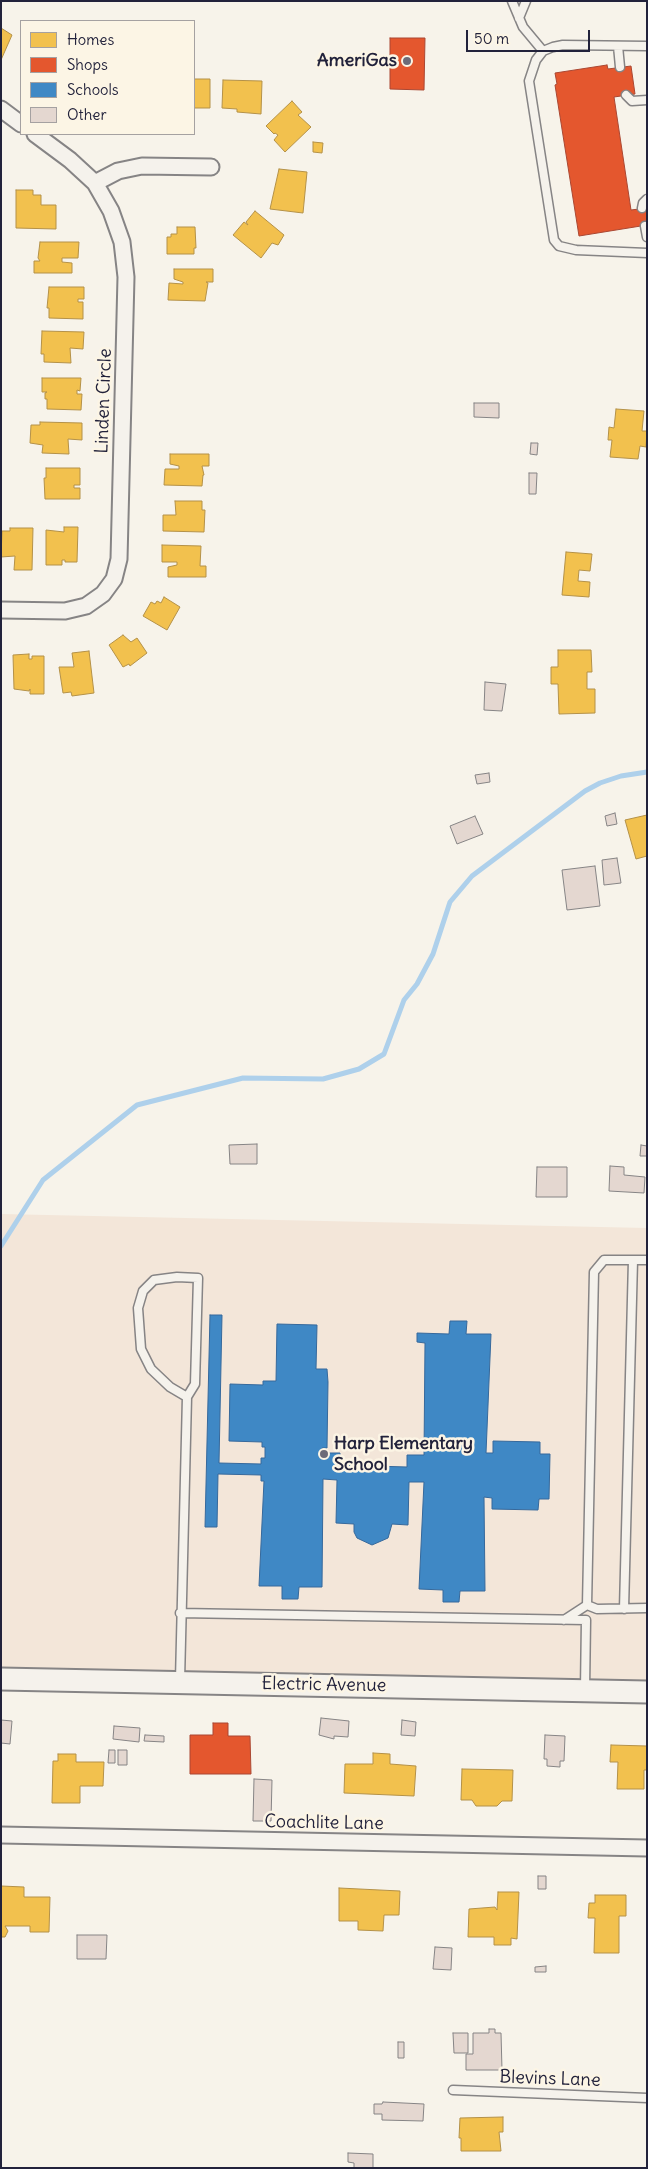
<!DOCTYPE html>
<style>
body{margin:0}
#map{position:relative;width:648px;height:2169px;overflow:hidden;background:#f7f3ea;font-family:Delius,sans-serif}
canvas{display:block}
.frame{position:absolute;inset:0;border:2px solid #22223b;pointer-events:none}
.legend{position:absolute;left:20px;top:20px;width:175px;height:115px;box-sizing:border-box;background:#fcf5e5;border:1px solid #a5a1a1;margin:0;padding:6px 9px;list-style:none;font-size:15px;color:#22223b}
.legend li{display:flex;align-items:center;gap:10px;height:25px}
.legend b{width:25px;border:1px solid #a5a1a1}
.scale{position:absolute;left:466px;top:30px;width:124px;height:22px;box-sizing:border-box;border:2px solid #22223b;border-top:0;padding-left:6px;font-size:15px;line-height:18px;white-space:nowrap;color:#22223b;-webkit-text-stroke:4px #fcf5e5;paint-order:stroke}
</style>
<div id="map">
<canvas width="648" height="2169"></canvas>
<div class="frame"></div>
<ul class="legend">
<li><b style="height:14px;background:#f2c14e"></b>Homes</li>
<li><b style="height:14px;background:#e4572e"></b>Shops</li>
<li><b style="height:14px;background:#3f88c5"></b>Schools</li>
<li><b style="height:14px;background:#e4d7d0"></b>Other</li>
</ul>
<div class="scale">50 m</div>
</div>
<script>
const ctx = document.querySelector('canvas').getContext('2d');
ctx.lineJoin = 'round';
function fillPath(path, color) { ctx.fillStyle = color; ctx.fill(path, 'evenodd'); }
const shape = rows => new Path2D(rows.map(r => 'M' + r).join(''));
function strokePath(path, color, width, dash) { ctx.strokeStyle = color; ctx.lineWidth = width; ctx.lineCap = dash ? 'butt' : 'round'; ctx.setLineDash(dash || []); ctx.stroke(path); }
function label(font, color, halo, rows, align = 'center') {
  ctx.font = font + ' Delius,sans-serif'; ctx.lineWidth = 5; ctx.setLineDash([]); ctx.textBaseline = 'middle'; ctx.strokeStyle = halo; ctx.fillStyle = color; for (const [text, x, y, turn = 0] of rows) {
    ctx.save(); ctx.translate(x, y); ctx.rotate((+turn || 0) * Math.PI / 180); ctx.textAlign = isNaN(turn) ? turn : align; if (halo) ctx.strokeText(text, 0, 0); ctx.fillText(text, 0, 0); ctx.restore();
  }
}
const built = shape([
 [1,1214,647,1228,647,1692,1,1679]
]);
const homes = shape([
 [1,28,12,35,1,60,1,28],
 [194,79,210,79,210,108,194,108,194,110,194,79],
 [223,80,262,81,261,114,237,112,237,109,222,108,223,80],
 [292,101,302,112,298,115,311,127,285,152,274,140,278,135,275,133,274,134,266,126,292,101],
 [313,142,323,143,322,153,313,152,313,142],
 [279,169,307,172,303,213,270,209,279,169],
 [16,190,33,190,33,195,41,195,41,205,56,205,56,229,16,228,16,190],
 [255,211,284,235,278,245,272,243,261,258,233,235,244,222,248,225,246,222,255,211],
 [177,227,195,227,196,248,194,248,194,254,167,254,167,237,171,237,171,234,177,234,177,227],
 [40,242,79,242,78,258,62,258,62,262,72,263,72,273,34,273,34,261,40,261,38,258,40,242],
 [174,269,213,269,213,282,206,282,208,283,205,301,168,300,169,283,183,284,183,282,174,279,174,269],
 [49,287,84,287,84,299,78,299,78,302,83,302,83,319,49,318,49,308,47,308,49,287],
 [42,331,84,332,83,349,70,348,71,363,44,362,44,354,41,354,42,331],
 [42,378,81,378,80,391,77,390,77,394,82,394,81,410,47,409,47,399,45,399,45,393,47,392,42,392,42,378],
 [616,409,644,411,642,431,647,431,646,447,640,446,638,459,610,457,612,440,608,440,609,427,614,428,616,409],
 [40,422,82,423,82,440,68,439,69,454,42,453,43,445,30,443,31,425,40,425,40,422],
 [170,454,209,454,209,466,202,466,204,475,203,475,202,486,164,485,165,469,179,469,179,466,170,464,170,454],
 [46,468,80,468,80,485,74,485,74,488,80,488,80,499,45,499,44,478,46,478,46,468],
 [175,501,202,501,202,510,205,510,204,532,163,531,163,515,176,515,175,501],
 [64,527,78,527,77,562,65,562,65,560,62,560,62,565,46,565,46,530,64,532,64,527],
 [10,528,33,528,32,570,14,570,15,556,1,557,2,531,10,531,10,528],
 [162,545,201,546,200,566,206,566,206,577,168,577,168,567,177,565,177,562,162,562,162,545],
 [566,552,592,554,590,571,579,570,578,581,590,582,589,597,562,595,566,552],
 [164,597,180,607,167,630,143,616,151,602,155,604,157,601,161,603,164,597],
 [123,635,131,642,137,638,147,653,130,666,129,664,123,667,109,645,123,635],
 [558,650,591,650,592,672,587,672,587,689,595,689,595,713,559,714,558,684,551,684,551,667,558,667,558,650],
 [89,651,94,693,72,696,71,692,63,693,59,667,74,667,72,653,89,651],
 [29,654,29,659,32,659,32,656,44,656,44,694,30,694,30,689,29,691,14,689,13,655,29,654],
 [647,815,647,856,636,859,625,820,647,815],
 [611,1745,647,1746,647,1770,644,1770,644,1789,617,1789,618,1762,610,1762,611,1745],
 [373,1753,390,1754,390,1764,416,1766,414,1796,344,1793,345,1764,373,1764,373,1753],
 [58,1754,76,1754,76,1762,104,1762,103,1786,80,1786,80,1803,52,1803,53,1761,58,1761,58,1754],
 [462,1769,513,1770,512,1801,502,1801,497,1806,476,1806,472,1800,461,1800,462,1769],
 [1,1886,24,1887,24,1897,50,1897,49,1932,30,1932,30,1926,5,1926,8,1931,5,1937,1,1937,1,1886],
 [339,1888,400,1891,399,1915,384,1915,383,1931,358,1930,358,1921,339,1921,339,1888],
 [498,1892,519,1892,517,1939,511,1938,511,1945,494,1945,494,1937,468,1937,469,1909,495,1907,497,1910,498,1892],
 [595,1895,626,1895,626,1916,619,1916,619,1953,594,1953,595,1918,588,1918,589,1903,595,1903,595,1895],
 [503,2117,503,2132,499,2132,501,2151,461,2151,461,2138,459,2138,460,2118,503,2117]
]);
const shops = shape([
 [390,38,425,38,424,90,390,89,390,38],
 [607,65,608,69,631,66,635,94,614,97,631,210,647,208,647,225,579,236,555,85,557,84,555,73,607,65],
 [213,1723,228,1723,228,1736,250,1736,251,1774,190,1774,190,1735,213,1735,213,1723]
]);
const schools = shape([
 [210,1315,222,1315,219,1463,261,1464,261,1458,265,1458,265,1447,262,1447,262,1442,229,1441,230,1384,263,1385,263,1381,276,1381,277,1324,317,1325,316,1369,327,1369,328,1382,327,1448,322,1448,322,1453,340,1453,340,1465,407,1467,407,1455,424,1455,425,1343,417,1342,417,1333,449,1334,450,1321,467,1321,466,1334,491,1334,486,1453,493,1453,493,1441,540,1442,540,1454,550,1454,549,1499,539,1499,538,1510,492,1509,492,1498,484,1497,485,1591,460,1591,459,1602,443,1602,443,1590,419,1589,424,1482,409,1482,408,1525,392,1524,388,1538,372,1545,357,1538,354,1532,354,1524,336,1523,337,1480,323,1479,322,1587,299,1587,298,1599,282,1599,282,1586,259,1586,264,1481,261,1481,261,1475,218,1474,217,1527,205,1527,210,1315]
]);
const stream = shape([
 [1,1246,43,1180,137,1105,243,1078,323,1079,359,1069,384,1054,404,1000,417,984,433,954,450,902,472,876,585,791,600,783,621,776,647,772]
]);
const building = shape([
 [474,403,499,403,499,418,474,417,474,403],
 [531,443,538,443,537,455,530,454,531,443],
 [529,473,537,473,536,494,529,494,529,473],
 [485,682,506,684,502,711,484,710,485,682],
 [489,773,490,782,477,784,475,775,489,773],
 [615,813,617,824,607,826,605,816,615,813],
 [475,816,483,834,457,844,450,826,475,816],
 [617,858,621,883,604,885,602,860,617,858],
 [595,866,600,906,567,910,562,870,595,866],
 [257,1144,257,1164,230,1164,229,1145,257,1144],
 [641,1145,647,1146,647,1156,640,1156,641,1145],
 [610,1166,624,1167,624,1175,645,1177,644,1193,609,1191,610,1166],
 [537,1167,567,1167,567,1197,536,1197,537,1167],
 [321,1718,349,1721,348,1737,334,1736,334,1739,319,1735,321,1718],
 [1,1720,12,1721,10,1744,1,1743,1,1720],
 [402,1720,416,1722,415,1736,401,1735,402,1720],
 [114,1726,140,1728,139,1742,113,1739,114,1726],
 [145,1735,164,1736,164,1742,144,1741,145,1735],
 [545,1735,565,1736,564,1761,560,1761,560,1767,547,1766,547,1759,544,1759,545,1735],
 [109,1750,115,1750,115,1763,108,1763,109,1750],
 [118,1750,127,1750,127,1765,118,1765,118,1750],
 [254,1779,272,1780,271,1821,253,1821,254,1779],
 [538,1876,546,1876,546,1889,538,1889,538,1876],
 [77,1935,107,1935,106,1959,77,1959,77,1935],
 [435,1947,452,1948,451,1970,433,1969,435,1947],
 [546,1966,546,1972,535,1972,535,1967,546,1966],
 [489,2029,495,2029,495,2033,501,2033,502,2070,466,2070,466,2054,473,2054,473,2033,489,2033,489,2029],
 [453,2033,468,2033,468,2053,454,2053,453,2033],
 [398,2042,404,2042,404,2058,398,2058,398,2042],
 [383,2102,424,2104,423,2121,382,2120,382,2114,374,2114,374,2104,382,2104,383,2102],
 [348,2153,373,2154,373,2168,354,2168,354,2163,348,2162,348,2153]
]);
const lane = shape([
 [512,1,523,27,543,51],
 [519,18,526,1],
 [618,46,620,67],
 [647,46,563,45,553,47,543,51,536,60,529,81,554,240,559,246,576,250,647,253],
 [626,95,632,101,647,100],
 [642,208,643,203,647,199],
 [645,226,647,237],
 [587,1605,594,1272,604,1260,647,1260],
 [587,1605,597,1609,647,1608],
 [624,1609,633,1260],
 [180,1613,586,1620,585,1689],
 [564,1620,587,1605],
 [180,1680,187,1397,195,1384,198,1278,177,1277,154,1280,143,1291,138,1308,141,1349,151,1369,170,1387,187,1397],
 [453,2090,647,2098]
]);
const street = shape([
 [1,109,21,124],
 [95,183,118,171,142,166,211,167],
 [1,610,65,611,86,606,103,594,114,579,119,559,126,277,122,242,111,211,95,183,70,160,35,134],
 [1,1835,647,1848]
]);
const secondary = shape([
 [1,1679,647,1692]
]);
const markers = [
 [407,61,5,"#6d6b78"],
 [324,1454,5,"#6d6b78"]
];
const poiNames = [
 ["AmeriGas",397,61],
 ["Harp Elementary",334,1444,"left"],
 ["School",334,1465,"left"]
];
const streetNames = [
 ["Linden Circle",104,401,-88],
 ["Electric Avenue",324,1685,1],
 ["Coachlite Lane",324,1823,1],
 ["Blevins Lane",550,2079,2]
];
fillPath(built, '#f3e6d9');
fillPath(homes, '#f2c14e');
strokePath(homes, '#b49148', 1);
fillPath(shops, '#e4572e');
strokePath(shops, '#aa4732', 1);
fillPath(schools, '#3f88c5');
strokePath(schools, '#36699c', 1);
strokePath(stream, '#aed0eb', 5);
fillPath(building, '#e4d7d0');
strokePath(building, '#868485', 1);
strokePath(lane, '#868485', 11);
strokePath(street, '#868485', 19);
strokePath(secondary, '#868485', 25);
strokePath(lane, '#f5f2ec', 8);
strokePath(street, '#f5f2ec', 15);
strokePath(secondary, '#f5f2ec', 21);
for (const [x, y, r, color] of markers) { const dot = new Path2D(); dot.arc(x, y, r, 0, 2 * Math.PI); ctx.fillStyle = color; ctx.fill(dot); strokePath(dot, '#fcf5e5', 2); }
label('bold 18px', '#22223b', '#fcf5e5', poiNames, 'right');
label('18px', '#22223b', '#fcf5e5', streetNames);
</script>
